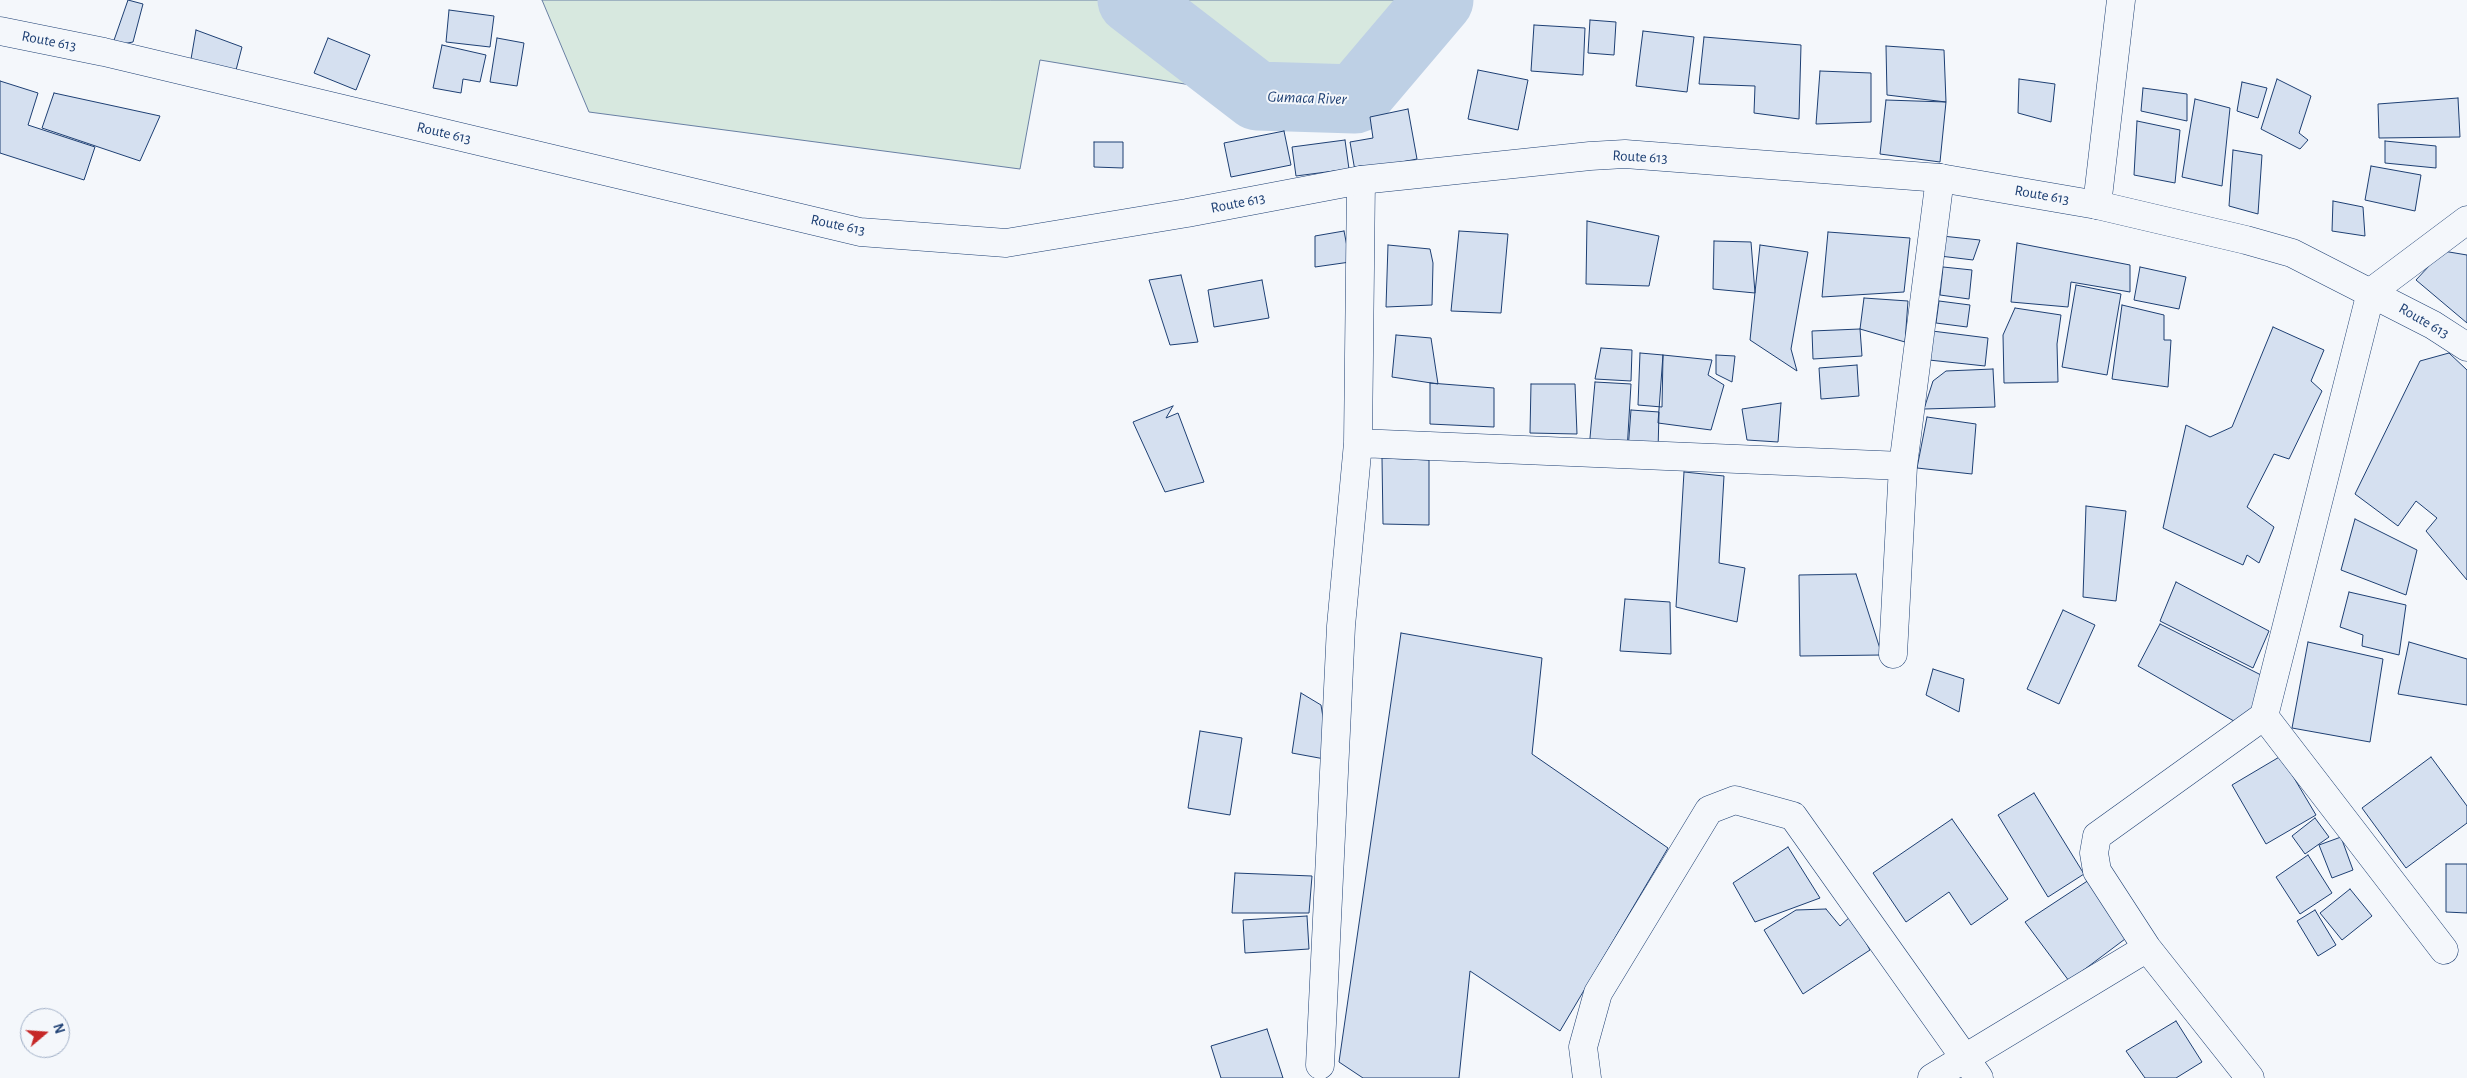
<!DOCTYPE html>
<style>
body{margin:0}
#map{position:relative;width:2467px;height:1078px;overflow:hidden;background:#f4f7fb;font-family:"Alegreya Sans",sans-serif}
canvas{display:block}
.north{position:absolute;left:20px;top:1008px;width:50px;height:50px;box-sizing:border-box;background:#f4f7fb;border:1px solid #9eadc5;border-radius:50%;rotate:72deg;font-size:14px;font-weight:700;line-height:20px;text-align:center;color:#1d3f73}
.north::after{content:'';display:block;margin:auto;width:18px;height:22px;background:#c62828;clip-path:polygon(50% 0,100% 100%,50% 72%,0 100%)}
</style>
<div id="map">
<canvas width="2467" height="1078"></canvas>
<div class="north">N</div>
</div>
<script>
const ctx = document.querySelector('canvas').getContext('2d');
ctx.lineJoin = 'round';
function fillPath(path, color) { ctx.fillStyle = color; ctx.fill(path, 'evenodd'); }
const shape = rows => new Path2D(rows.map(r => 'M' + r).join(''));
function strokePath(path, color, width, dash) { ctx.strokeStyle = color; ctx.lineWidth = width; ctx.lineCap = dash ? 'butt' : 'round'; ctx.setLineDash(dash || []); ctx.stroke(path); }
function label(font, color, halo, rows, align = 'center') {
  ctx.font = font + ' "Alegreya Sans",sans-serif'; ctx.lineWidth = 4; ctx.setLineDash([]); ctx.textBaseline = 'middle'; ctx.strokeStyle = halo; ctx.fillStyle = color; for (const [text, x, y, turn = 0] of rows) {
    ctx.save(); ctx.translate(x, y); ctx.rotate((+turn || 0) * Math.PI / 180); ctx.textAlign = isNaN(turn) ? turn : align; if (halo) ctx.strokeText(text, 0, 0); ctx.fillText(text, 0, 0); ctx.restore();
  }
}
const green = shape([
 [542,0,1440,0,1342,117,1257,96,1040,60,1020,169,589,112,542,0]
]);
const river = shape([
 [1132,0,1257,96,1355,99,1439,0]
]);
const building = shape([
 [128,0,143,4,133,42,112,46,128,0],
 [449,10,494,16,490,47,446,42,449,10],
 [1590,20,1616,22,1614,55,1588,53,1590,20],
 [1534,25,1585,28,1583,75,1531,71,1534,25],
 [196,30,242,47,235,74,190,65,196,30],
 [1643,31,1694,37,1687,92,1636,86,1643,31],
 [1704,37,1801,45,1799,119,1754,113,1755,86,1699,84,1704,37],
 [328,38,370,55,356,90,314,73,328,38],
 [497,38,524,43,517,86,490,82,497,38],
 [442,45,486,55,480,82,463,79,461,93,433,88,442,45],
 [1886,46,1944,50,1946,102,1887,95,1886,46],
 [1478,70,1528,80,1518,130,1468,119,1478,70],
 [1820,71,1871,73,1871,122,1816,124,1820,71],
 [2019,79,2055,84,2051,122,2018,113,2019,79],
 [2277,79,2311,96,2299,133,2308,140,2300,149,2261,129,2277,79],
 [0,81,38,93,28,125,95,147,84,180,0,153,0,81],
 [2242,82,2267,88,2258,118,2237,111,2242,82],
 [2143,88,2187,94,2187,121,2141,111,2143,88],
 [54,93,160,116,140,161,42,128,54,93],
 [2458,98,2460,137,2379,138,2378,104,2458,98],
 [2195,99,2230,108,2222,186,2182,177,2195,99],
 [1886,100,1946,102,1940,162,1880,154,1886,100],
 [1408,109,1417,159,1355,171,1350,142,1373,138,1370,117,1408,109],
 [2137,121,2180,130,2175,183,2134,175,2137,121],
 [1284,131,1291,165,1231,177,1224,143,1284,131],
 [1345,140,1349,169,1296,176,1292,147,1345,140],
 [2385,141,2436,146,2436,168,2385,163,2385,141],
 [1094,142,1123,142,1123,168,1094,167,1094,142],
 [2233,150,2262,155,2258,214,2229,206,2233,150],
 [2371,166,2421,175,2415,211,2365,200,2371,166],
 [2333,201,2363,207,2365,236,2332,231,2333,201],
 [1587,221,1659,236,1649,286,1586,284,1587,221],
 [1344,231,1350,262,1315,267,1315,236,1344,231],
 [1459,231,1508,234,1501,313,1451,311,1459,231],
 [1828,232,1910,238,1904,292,1822,297,1828,232],
 [1942,236,1980,240,1973,260,1940,256,1942,236],
 [1714,241,1751,242,1755,293,1713,289,1714,241],
 [2017,243,2130,265,2130,292,2071,282,2068,307,2011,302,2017,243],
 [1388,245,1430,249,1433,263,1432,305,1386,307,1388,245],
 [1760,245,1808,252,1791,349,1797,371,1750,340,1760,245],
 [2443,251,2467,255,2467,323,2416,280,2443,251],
 [1943,267,1972,270,1969,299,1940,295,1943,267],
 [2140,267,2186,277,2179,309,2134,300,2140,267],
 [1181,275,1198,342,1170,345,1149,280,1181,275],
 [1262,280,1269,318,1214,327,1208,290,1262,280],
 [2076,285,2121,294,2107,375,2062,367,2076,285],
 [1864,298,1908,301,1905,342,1860,329,1864,298],
 [1939,301,1970,305,1967,327,1936,323,1939,301],
 [2122,305,2164,315,2164,340,2171,340,2168,387,2112,379,2122,305],
 [2015,308,2061,315,2057,344,2058,382,2004,383,2003,335,2015,308],
 [2273,327,2324,350,2311,381,2322,391,2289,459,2274,454,2247,507,2274,527,2259,563,2247,555,2243,565,2163,528,2186,425,2210,437,2232,427,2273,327],
 [1860,329,1862,356,1813,359,1812,331,1860,329],
 [1932,331,1988,338,1985,366,1929,360,1932,331],
 [1396,335,1431,338,1438,384,1392,377,1396,335],
 [1601,348,1632,350,1631,381,1595,379,1601,348],
 [1640,353,1663,355,1662,407,1638,405,1640,353],
 [2449,353,2467,370,2467,580,2426,531,2437,518,2416,501,2398,526,2355,494,2420,361,2449,353],
 [1663,355,1712,360,1708,375,1724,385,1711,430,1658,423,1663,355],
 [1716,355,1735,356,1732,382,1716,374,1716,355],
 [1857,365,1859,396,1821,399,1819,368,1857,365],
 [1993,369,1995,407,1924,409,1933,381,1946,371,1993,369],
 [1595,382,1631,384,1627,451,1589,449,1595,382],
 [1430,383,1494,388,1494,427,1430,424,1430,383],
 [1531,384,1575,384,1577,434,1530,433,1531,384],
 [1781,403,1778,442,1747,440,1742,409,1781,403],
 [1173,406,1166,418,1178,413,1204,482,1165,492,1133,422,1173,406],
 [1631,410,1659,412,1658,451,1628,450,1631,410],
 [1927,417,1976,424,1972,474,1917,468,1927,417],
 [1382,458,1429,460,1429,525,1383,524,1382,458],
 [1684,472,1724,476,1719,563,1745,568,1737,622,1676,607,1684,472],
 [2086,506,2126,511,2116,601,2083,597,2086,506],
 [2355,519,2417,550,2406,595,2341,570,2355,519],
 [1856,574,1882,655,1800,656,1799,575,1856,574],
 [2176,582,2269,631,2253,668,2160,621,2176,582],
 [2349,592,2406,605,2399,655,2362,646,2363,635,2340,627,2349,592],
 [1625,599,1670,602,1671,654,1620,651,1625,599],
 [2063,610,2095,625,2059,704,2027,689,2063,610],
 [2160,624,2263,676,2246,728,2138,666,2160,624],
 [1401,633,1542,658,1532,754,1668,848,1560,1031,1470,971,1459,1078,1363,1078,1339,1062,1401,633],
 [2308,642,2383,659,2370,742,2292,728,2308,642],
 [2409,642,2467,659,2467,705,2398,694,2409,642],
 [1933,669,1964,679,1959,712,1926,695,1933,669],
 [1301,693,1321,705,1330,760,1292,753,1301,693],
 [1200,731,1242,738,1230,815,1188,808,1200,731],
 [2281,756,2316,815,2266,844,2232,785,2281,756],
 [2431,757,2467,806,2467,823,2406,868,2362,808,2431,757],
 [2034,793,2084,874,2048,897,1998,815,2034,793],
 [2315,818,2329,837,2305,854,2292,836,2315,818],
 [1952,819,2008,899,1971,925,1949,892,1906,922,1873,873,1952,819],
 [2341,837,2353,870,2332,878,2319,845,2341,837],
 [1788,847,1820,898,1755,922,1733,883,1788,847],
 [2308,855,2332,893,2300,914,2276,877,2308,855],
 [2446,864,2467,864,2467,913,2446,912,2446,864],
 [1235,873,1312,876,1309,913,1232,913,1235,873],
 [2092,878,2133,933,2069,981,2025,922,2092,878],
 [2350,889,2372,916,2342,940,2320,913,2350,889],
 [1826,909,1840,926,1851,916,1870,950,1803,994,1764,930,1796,910,1826,909],
 [2315,910,2336,945,2318,956,2297,921,2315,910],
 [1307,916,1309,949,1245,953,1243,920,1307,916],
 [2176,1021,2202,1062,2176,1078,2145,1078,2126,1051,2176,1021],
 [1267,1029,1283,1078,1221,1078,1211,1046,1267,1029]
]);
const minor = shape([
 [2097,205,2121,0],
 [1358,443,1903,466],
 [1893,654,1903,466,1940,178],
 [2264,716,2444,950],
 [1320,1065,1341,626,1358,443,1361,180],
 [1587,1078,1583,1047,1598,993,1709,810,1735,800,1793,816,1979,1078],
 [1932,1078,2147,948],
 [2250,1078,2147,948,2097,871,2094,853,2097,836,2264,716,2371,292,2467,220]
]);
const primary = shape([
 [0,31,104,52,860,232,1006,243,1187,213,1361,180,1590,156,1625,154,1940,178,2097,205,2246,240,2292,253,2433,325,2467,347]
]);
const streetNames = [
 ["Route 613",49,41,11],
 ["Route 613",444,133,13],
 ["Route 613",1640,157,3],
 ["Route 613",2042,195,10],
 ["Route 613",1238,203,-11],
 ["Route 613",838,225,12],
 ["Route 613",2424,321,30]
];
const waterNames = [
 ["Gumaca River",1307,98,2]
];
fillPath(green, '#d7e8df');
strokePath(green, '#687fa3', 1);
strokePath(river, '#bed0e5', 69);
fillPath(building, '#d5e0f0');
strokePath(building, '#1d3f73', 1);
strokePath(minor, '#1d3f73', 29);
strokePath(primary, '#1d3f73', 29);
strokePath(minor, '#f4f7fb', 28);
strokePath(primary, '#f4f7fb', 28);
label('15px', '#1d3f73', '#f4f7fb', streetNames);
label('italic 16px', '#1d3f73', '#f4f7fb', waterNames);
</script>
